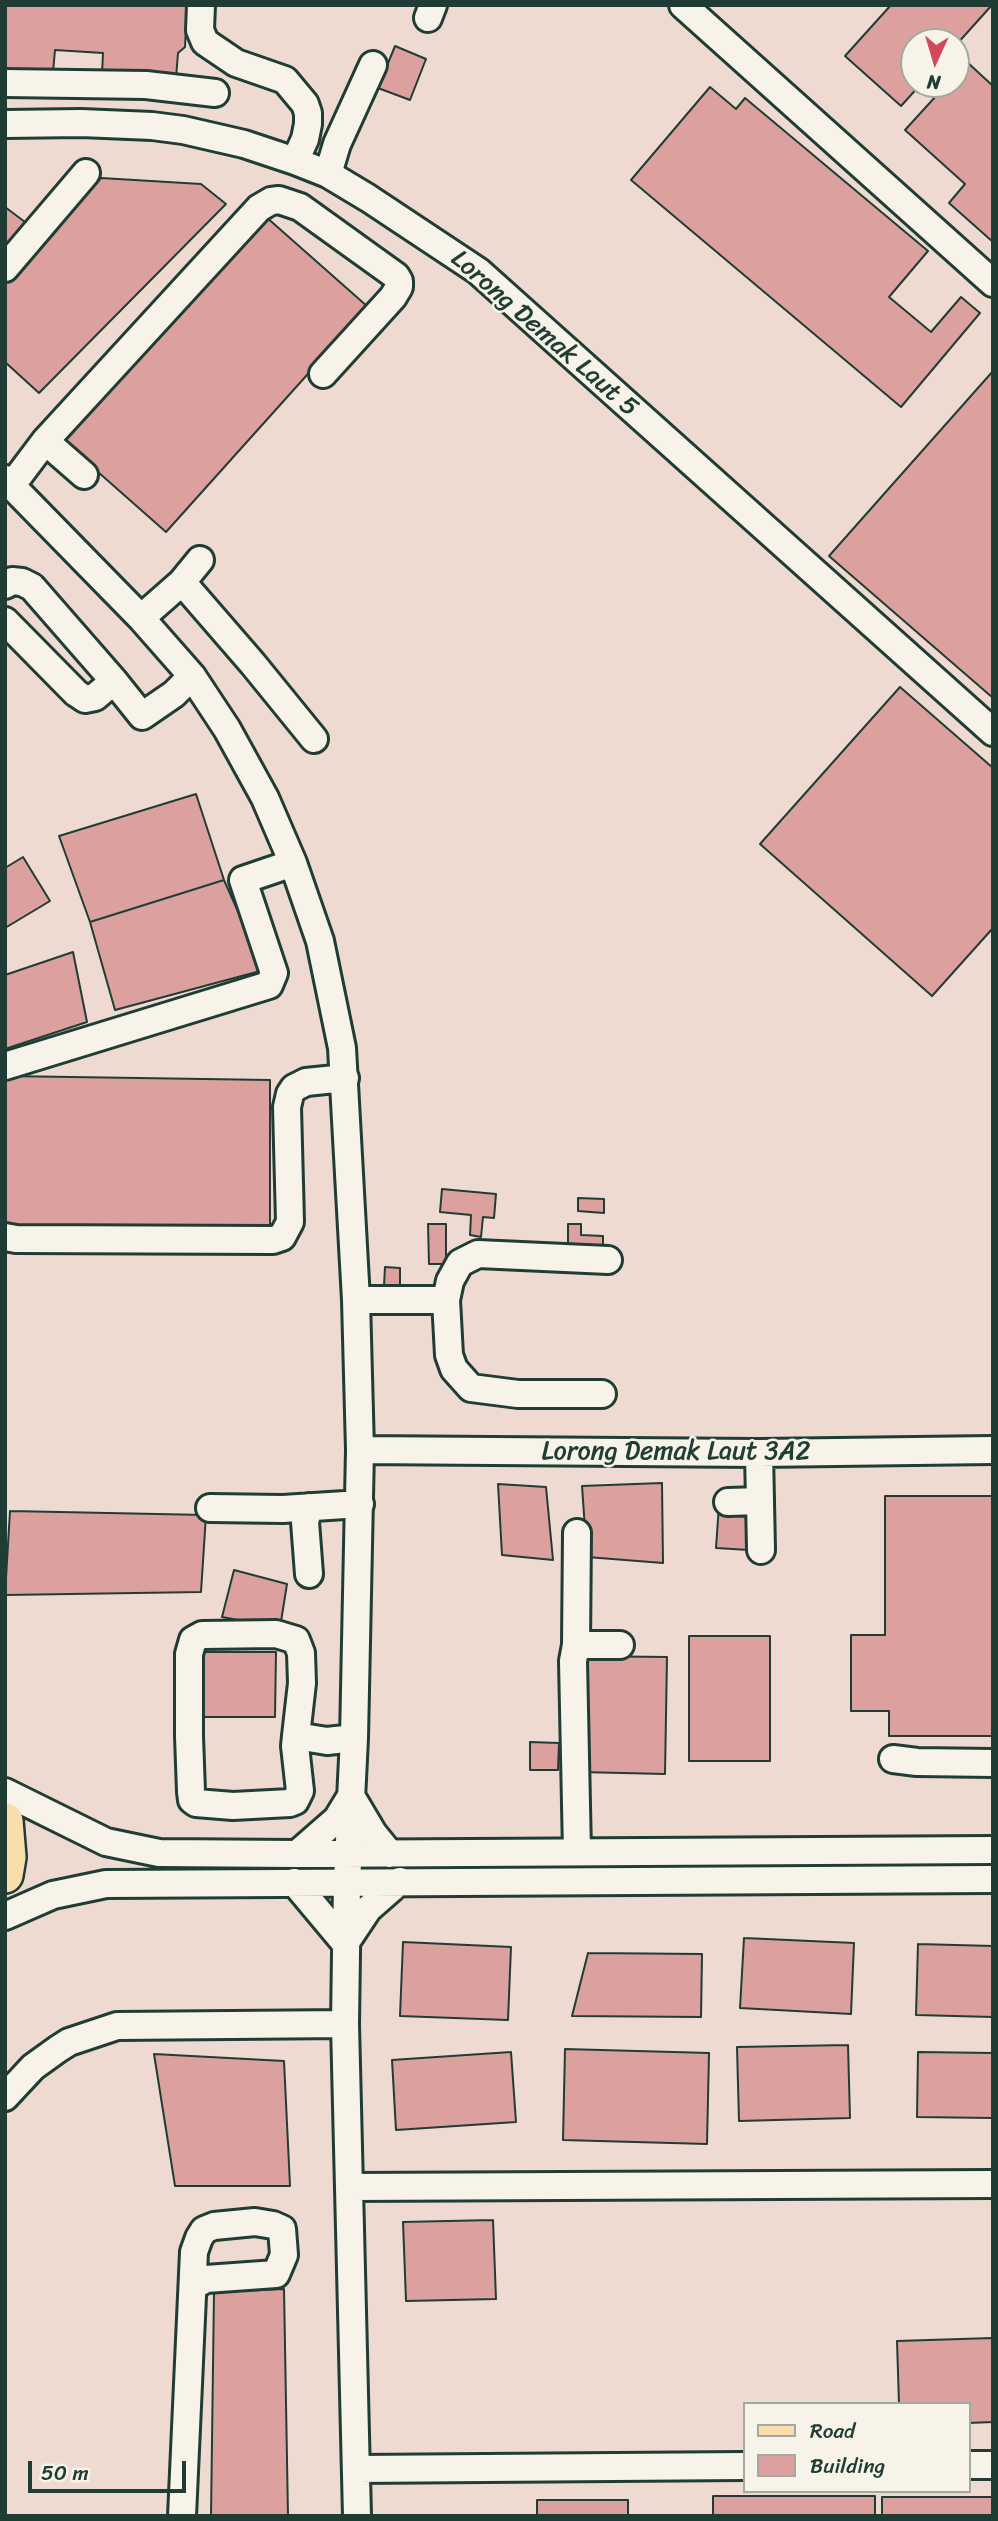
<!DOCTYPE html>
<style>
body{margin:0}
#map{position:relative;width:998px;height:2521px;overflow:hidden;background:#f7f3e8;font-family:Sriracha,sans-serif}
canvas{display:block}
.frame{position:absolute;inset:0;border:7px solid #1f3d34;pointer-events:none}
.legend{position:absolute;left:743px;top:2402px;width:228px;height:91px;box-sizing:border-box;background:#f7f3e8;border:2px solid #a1aaa0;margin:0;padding:9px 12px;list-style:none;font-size:21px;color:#1f3d34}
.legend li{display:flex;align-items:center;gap:14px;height:35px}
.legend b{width:35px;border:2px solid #a1aaa0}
.north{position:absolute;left:900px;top:28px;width:70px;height:70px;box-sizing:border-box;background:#f7f3e8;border:2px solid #a1aaa0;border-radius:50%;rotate:184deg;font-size:19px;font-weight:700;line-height:28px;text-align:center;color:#1f3d34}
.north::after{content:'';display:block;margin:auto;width:24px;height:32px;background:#d1495b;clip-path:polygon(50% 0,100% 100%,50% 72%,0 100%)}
.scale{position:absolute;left:28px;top:2461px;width:158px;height:32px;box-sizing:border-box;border:4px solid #1f3d34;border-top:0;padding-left:9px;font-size:21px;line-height:24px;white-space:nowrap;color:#1f3d34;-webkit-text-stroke:5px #f7f3e8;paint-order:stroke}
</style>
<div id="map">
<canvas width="998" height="2521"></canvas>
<div class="frame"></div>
<ul class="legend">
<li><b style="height:9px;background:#f9deab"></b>Road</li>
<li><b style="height:19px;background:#dca19f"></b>Building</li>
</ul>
<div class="north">N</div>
<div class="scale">50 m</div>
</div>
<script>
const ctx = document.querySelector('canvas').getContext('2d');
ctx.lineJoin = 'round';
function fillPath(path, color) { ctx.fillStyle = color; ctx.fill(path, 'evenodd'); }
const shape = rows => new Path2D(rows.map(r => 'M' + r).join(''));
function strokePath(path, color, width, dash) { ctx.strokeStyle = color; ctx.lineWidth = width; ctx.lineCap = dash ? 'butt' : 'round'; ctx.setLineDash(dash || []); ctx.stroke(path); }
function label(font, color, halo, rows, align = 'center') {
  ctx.font = font + ' Sriracha,sans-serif'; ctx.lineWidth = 5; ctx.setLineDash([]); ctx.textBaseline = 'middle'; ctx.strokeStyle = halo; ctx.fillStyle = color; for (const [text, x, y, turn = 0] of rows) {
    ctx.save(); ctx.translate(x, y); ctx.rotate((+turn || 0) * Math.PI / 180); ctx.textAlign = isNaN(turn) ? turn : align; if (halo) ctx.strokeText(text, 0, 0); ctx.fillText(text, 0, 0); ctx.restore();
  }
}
const built = shape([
 [5,5,993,5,993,2516,5,2516],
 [914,42,956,42,956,84,914,84],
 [744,2404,968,2404,968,2491,744,2491]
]);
const building = shape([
 [5,5,187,5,185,47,178,53,176,78,102,74,103,53,55,50,53,72,5,69,5,5],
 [891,5,992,5,956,45,956,42,914,42,914,84,921,84,901,106,845,56,891,5],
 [395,46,426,59,410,100,378,88,395,46],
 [967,62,993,86,993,242,949,203,965,184,905,130,947,84,956,84,956,74,967,62],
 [710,87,736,109,745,98,928,251,889,297,931,332,961,297,980,313,901,407,631,180,710,87],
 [101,178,201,184,226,204,39,393,5,362,5,281,101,178],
 [5,207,25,222,7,247,5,246,5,207],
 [265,216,368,307,166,532,64,442,265,216],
 [993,371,993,698,829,556,993,371],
 [900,687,993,768,993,928,932,996,760,844,900,687],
 [196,794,224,880,90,922,59,836,196,794],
 [23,857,50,901,5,928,5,868,23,857],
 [224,880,264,970,115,1010,90,922,224,880],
 [73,952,87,1022,5,1049,5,975,73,952],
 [5,1076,270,1080,270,1226,5,1227,5,1076],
 [442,1189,496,1194,494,1218,483,1217,481,1237,470,1235,471,1215,440,1212,442,1189],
 [578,1198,604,1199,604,1213,578,1211,578,1198],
 [428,1224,446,1224,446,1264,429,1264,428,1224],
 [568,1224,581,1224,581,1235,603,1236,603,1249,568,1248,568,1224],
 [385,1267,400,1268,400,1287,384,1286,385,1267],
 [662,1483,663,1563,587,1557,582,1486,662,1483],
 [498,1484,546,1487,553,1560,502,1555,498,1484],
 [885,1496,993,1496,993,1736,889,1736,889,1711,851,1711,851,1635,885,1635,885,1496],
 [749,1501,749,1550,716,1548,719,1505,749,1501],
 [10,1511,206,1515,201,1592,5,1595,10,1511],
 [234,1570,287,1584,280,1628,222,1617,234,1570],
 [689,1636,770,1636,770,1761,689,1761,689,1636],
 [203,1652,276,1652,275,1717,202,1717,203,1652],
 [581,1656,667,1657,665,1774,579,1772,581,1656],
 [530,1742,559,1743,558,1770,530,1770,530,1742],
 [744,1938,854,1943,851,2014,740,2008,744,1938],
 [403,1942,511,1947,508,2020,400,2016,403,1942],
 [918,1944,993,1946,993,2017,916,2015,918,1944],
 [588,1953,702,1954,701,2017,572,2016,588,1953],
 [848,2045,850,2118,739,2121,737,2047,848,2045],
 [565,2049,709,2053,707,2144,563,2140,565,2049],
 [511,2052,516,2122,396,2130,392,2060,511,2052],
 [918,2052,993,2053,993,2118,917,2117,918,2052],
 [154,2054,284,2061,290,2186,175,2186,154,2054],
 [493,2220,496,2299,406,2301,403,2222,493,2220],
 [284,2289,288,2516,211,2516,214,2292,284,2289],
 [993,2338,993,2422,968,2423,968,2404,899,2404,897,2341,993,2338],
 [713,2496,875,2496,875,2516,713,2516,713,2496],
 [882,2497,993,2497,993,2516,882,2516,882,2497],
 [537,2500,628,2500,628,2516,537,2516,537,2500]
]);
const minor = shape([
 [201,5,200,30,205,42,236,63,285,80,305,104,308,113,308,124,305,139,295,161],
 [683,5,993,283],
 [428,18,433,5],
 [5,83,146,85,215,93],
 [5,124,81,123,152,126,183,130,244,144,295,161,328,174,368,198,478,271,993,732],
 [328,174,337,144,373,65],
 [5,268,86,173],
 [45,441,84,475],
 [5,479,141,618,192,676,227,729,265,798,293,863,320,941,342,1048,356,1300,360,1450,354,1738,347,1882,345,2024,357,2516],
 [12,485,45,441,259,208,271,201,279,200,300,207,396,276,399,281,399,287,393,297,323,374],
 [182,582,200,560],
 [5,585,12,581,22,582,32,587,114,681,95,697,85,699,76,693,5,621],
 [141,618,182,582,253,664,314,739],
 [114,681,142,716,174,694,192,676],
 [5,1066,269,985,274,973,243,880,293,863],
 [5,1237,16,1239,273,1240,282,1237,290,1222,287,1107,290,1094,294,1088,306,1082,345,1078],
 [356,1300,446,1300,450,1281,460,1263,478,1254,608,1260],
 [446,1300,449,1355,454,1369,471,1388,518,1394,602,1394],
 [360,1450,759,1453,993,1450],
 [760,1501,761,1550],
 [728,1502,760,1501,759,1453],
 [309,1507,305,1522,309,1574],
 [210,1508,283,1509,360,1504],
 [576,1645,577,1533],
 [296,1736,302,1683,301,1653,296,1640,276,1634,202,1635,193,1640,189,1654,189,1736,191,1792,192,1800,196,1803,233,1806,290,1803,295,1801,300,1791,295,1746,296,1736,327,1741,354,1738],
 [893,1759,917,1762,993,1763],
 [5,1792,106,1842,159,1853,297,1854,993,1850],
 [351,1796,373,1833,390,1854],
 [577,1852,573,1661,576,1645,620,1645],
 [297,1854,337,1819,351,1796],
 [294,1882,345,1943],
 [5,1916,53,1895,106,1884,993,1879],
 [346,1942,368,1909,400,1881],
 [5,2097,33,2067,58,2049,69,2042,117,2026,345,2024],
 [350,2187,993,2184],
 [968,2465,993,2465],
 [357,2469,744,2466],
 [182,2516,194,2252,199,2238,204,2230,214,2226,255,2222,273,2225,282,2229,284,2255,276,2274,206,2279,193,2286]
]);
const major = shape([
 [5,1821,8,1857,5,1875]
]);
const streetNames = [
 ["Lorong Demak Laut 5",544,334,41],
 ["Lorong Demak Laut 3A2",676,1452]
];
fillPath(built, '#efdad2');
fillPath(building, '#dca19f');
strokePath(building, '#1f3d34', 2);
strokePath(minor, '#1f3d34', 32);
strokePath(major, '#1f3d34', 40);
strokePath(minor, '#f7f3e8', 26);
strokePath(major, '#f9deab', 35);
label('26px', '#1f3d34', '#f7f3e8', streetNames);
</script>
